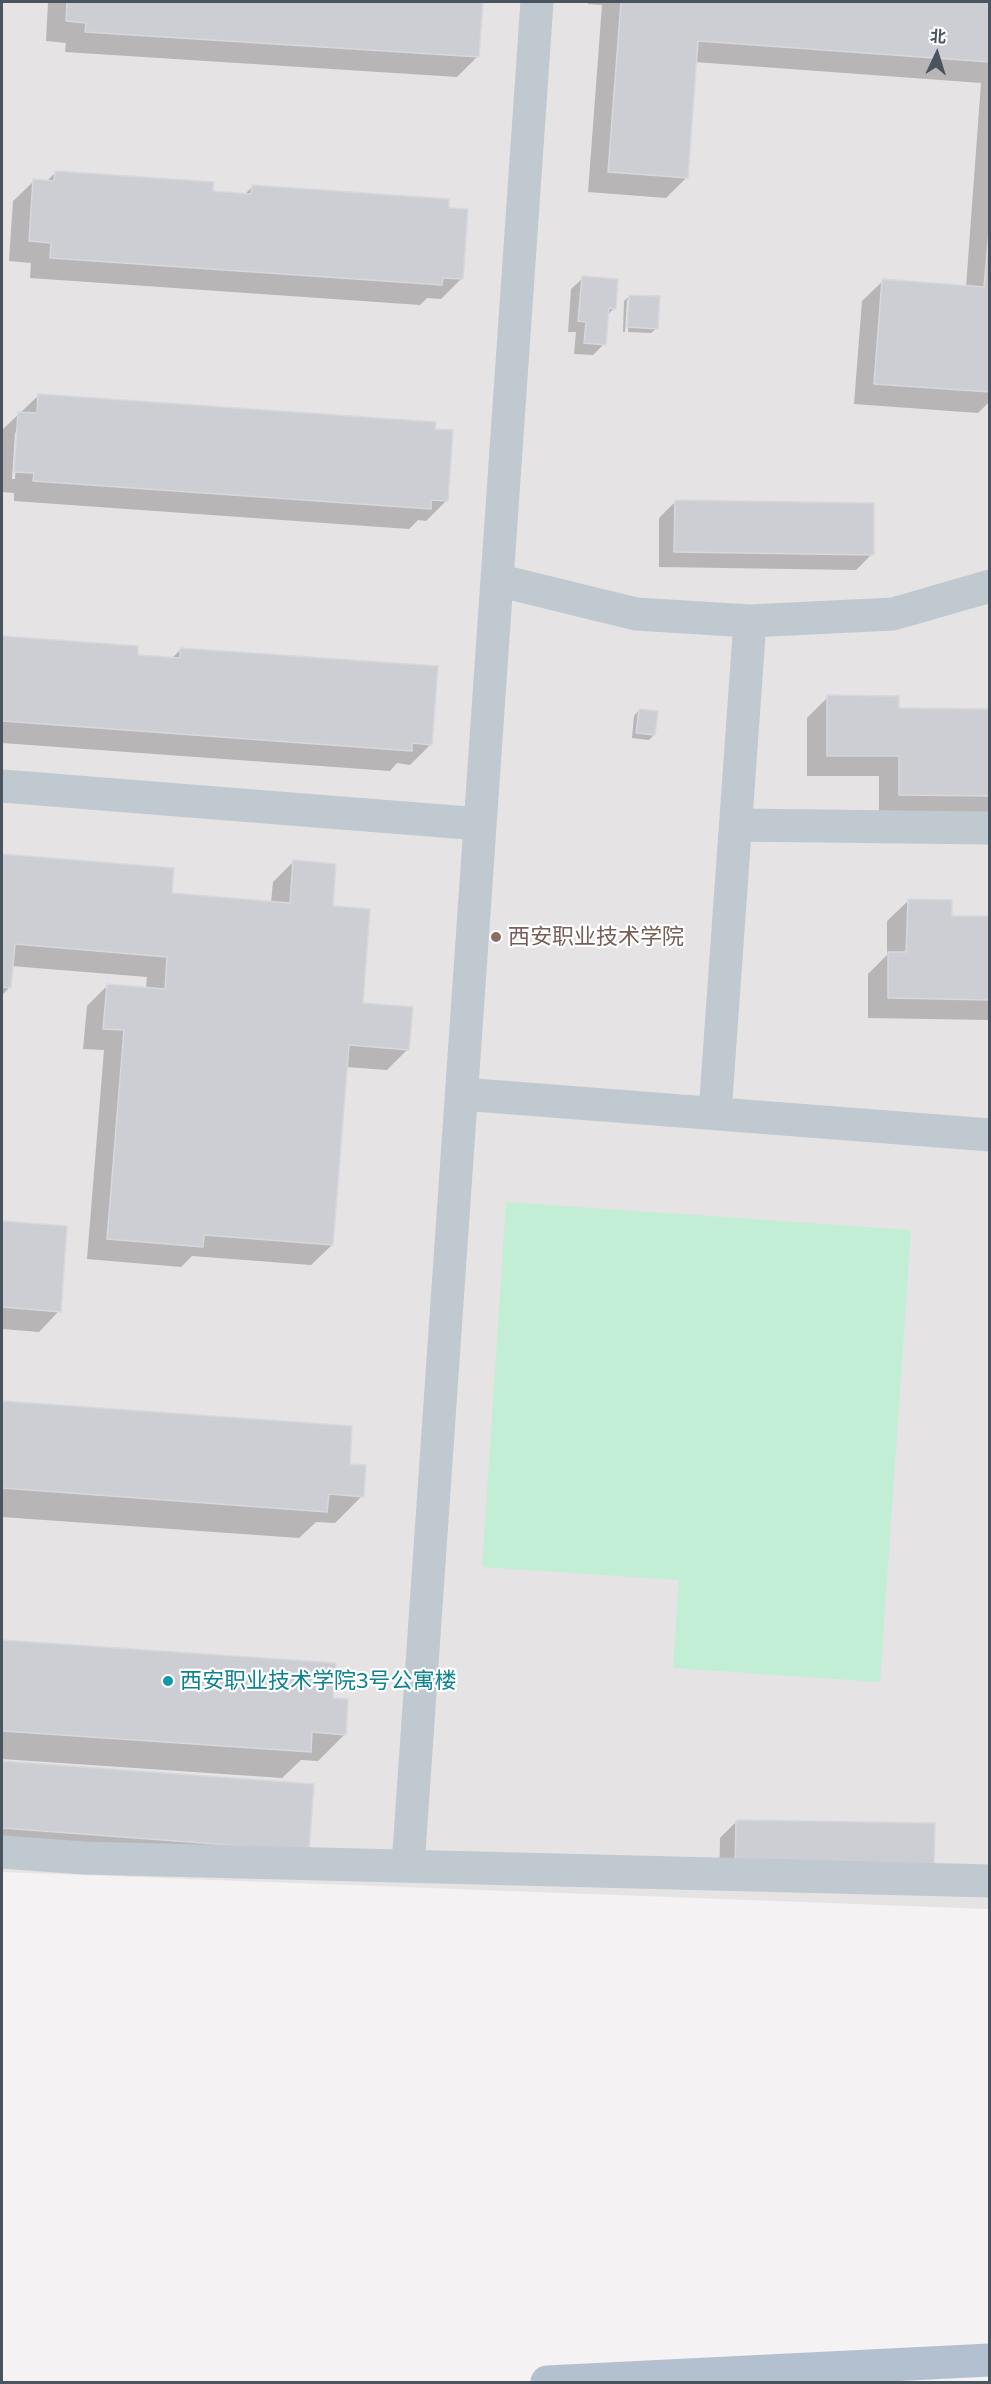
<!DOCTYPE html>
<meta charset="utf-8">
<style>
body{margin:0}
#map{position:relative;width:991px;height:2384px;overflow:hidden;background:#f4f2f2;font-family:Commissioner,"Noto Sans SC",sans-serif}
canvas{display:block}
.frame{position:absolute;inset:0;border:3px solid #4a545f;pointer-events:none}
.north{position:absolute;left:907px;top:24px;width:60px;height:60px;-webkit-text-stroke:4px #fff;paint-order:stroke;rotate:4deg;font-size:16px;font-weight:700;line-height:24px;text-align:center;color:#4a545f}
.north::after{content:'';display:block;margin:auto;width:21px;height:27px;background:#4a545f;clip-path:polygon(50% 0,100% 100%,50% 72%,0 100%)}
</style>
<div id="map">
<canvas width="991" height="2384"></canvas>
<div class="frame"></div>
<div class="north">北</div>
</div>
<script>
const ctx = document.querySelector('canvas').getContext('2d');
ctx.lineJoin = 'round';
function fillPath(path, color) { ctx.fillStyle = color; ctx.fill(path, 'evenodd'); }
const shape = rows => new Path2D(rows.map(r => 'M' + r).join(''));
function strokePath(path, color, width, dash) { ctx.strokeStyle = color; ctx.lineWidth = width; ctx.lineCap = dash ? 'butt' : 'round'; ctx.setLineDash(dash || []); ctx.stroke(path); }
function label(font, color, halo, rows, align = 'center') {
  ctx.font = font + ' Commissioner,"Noto Sans SC",sans-serif'; ctx.lineWidth = 4.5; ctx.setLineDash([]); ctx.textBaseline = 'middle'; ctx.strokeStyle = halo; ctx.fillStyle = color; for (const [text, x, y, turn = 0] of rows) {
    ctx.save(); ctx.translate(x, y); ctx.rotate((+turn || 0) * Math.PI / 180); ctx.textAlign = isNaN(turn) ? turn : align; if (halo) ctx.strokeText(text, 0, 0); ctx.fillText(text, 0, 0); ctx.restore();
  }
}
const education = shape([
 [2,2,989,2,989,1909,2,1872]
]);
const green = shape([
 [506,1202,911,1230,880,1682,673,1668,679,1580,482,1567]
]);
const shadow = shape([
 [48,2,482,2,478,56,457,77,65,52,66,43,46,41],
 [588,2,990,2,990,401,978,413,854,404,862,301,883,281,966,287,981,83,695,62,687,177,666,198,588,192,602,5,588,4],
 [55,173,212,193,244,195,253,186,447,209,461,279,441,299,427,298,420,305,30,278,31,263,9,261,13,201,34,181,46,182],
 [583,278,614,308,607,316,604,344,593,355,574,354,576,332,568,332,571,289],
 [630,296,657,328,651,333,628,332,630,300,627,300,625,332,623,332,624,301],
 [39,395,434,431,447,500,426,521,418,520,409,529,14,501,14,493,2,492,2,430],
 [18,430,15,479,12,479,15,433],
 [675,502,872,554,856,570,659,567,659,518],
 [2,637,137,647,136,656,171,659,181,649,431,744,410,765,397,763,390,771,2,743],
 [828,697,897,709,990,710,990,816,879,815,879,776,807,776,807,718],
 [639,710,654,735,649,740,632,738,634,716],
 [2,855,172,869,171,894,271,903,273,882,294,861,331,907,361,1004,408,1049,387,1070,346,1067,332,1245,311,1265,192,1256,181,1267,87,1259,104,1050,83,1049,87,1006,107,986,146,989,147,977,11,966,10,987,2,995],
 [908,901,951,917,990,918,990,1020,868,1018,868,974,887,955,887,921],
 [2,1222,65,1227,59,1311,39,1332,2,1329],
 [2,1402,351,1428,348,1465,362,1496,335,1523,316,1522,299,1538,2,1517],
 [2,1641,334,1665,332,1700,345,1734,318,1761,301,1760,282,1778,2,1759],
 [2,1763,312,1785,307,1850,2,1850],
 [736,1822,933,1825,719,1886,720,1838]
]);
const building = shape([
 [67,2,483,2,479,57,85,32,86,23,66,21,67,2],
 [621,2,990,2,990,62,698,41,688,178,608,172,621,2],
 [55,171,214,182,213,191,251,194,252,185,449,199,449,208,468,209,463,279,443,278,442,285,50,258,51,243,29,241,33,179,54,181,55,171],
 [990,219,990,392,874,384,882,279,984,287,990,219],
 [582,276,618,279,616,309,609,308,606,345,584,343,586,322,578,321,582,276],
 [629,295,660,296,658,329,627,327,629,295],
 [38,394,436,422,435,429,453,430,448,501,431,500,431,509,33,481,34,473,14,472,18,412,37,413,38,394],
 [675,500,874,503,874,555,674,552,675,500],
 [2,636,138,646,138,655,180,658,180,648,438,666,432,745,412,743,412,751,2,721,2,636],
 [827,695,899,696,899,708,990,709,990,796,899,795,899,756,827,756,827,695],
 [639,709,658,711,655,735,636,733,639,709],
 [2,854,174,868,172,893,290,903,293,860,336,864,333,906,370,909,363,1003,413,1007,409,1050,349,1045,333,1245,204,1235,203,1247,107,1239,124,1030,103,1029,107,984,165,989,167,957,15,944,11,988,2,987,2,854],
 [908,899,952,900,952,916,990,916,990,1000,888,998,888,952,906,952,908,899],
 [2,1221,67,1226,61,1312,2,1307,2,1221],
 [2,1401,352,1426,350,1464,366,1465,364,1497,329,1494,327,1512,2,1488,2,1401],
 [2,1640,336,1663,333,1698,348,1699,346,1735,312,1732,311,1752,2,1731,2,1640],
 [2,1761,314,1784,309,1851,2,1828,2,1761],
 [736,1820,935,1823,934,1873,735,1870,736,1820]
]);
const minor = shape([
 [497,580,636,614,750,621,893,614,990,586],
 [2,786,480,824],
 [736,825,990,828],
 [462,1094,990,1135],
 [715,1113,750,621],
 [2,1852,85,1858,990,1881],
 [408,1866,537,2]
]);
const major = shape([
 [547,2382,990,2360]
]);
const markers = [
 [496,937,6,"#8d6e63"],
 [168,1681,6,"#0f9aa8"]
];
const educationNames = [
 ["西安职业技术学院",508,937]
];
const cultureNames = [
 ["西安职业技术学院3号公寓楼",180,1681]
];
fillPath(education, '#e5e3e4');
fillPath(green, '#c3eed6');
fillPath(shadow, '#0003');
fillPath(building, '#ccced4');
strokePath(building, '#d6d8dd', 1.5);
strokePath(minor, '#c0c8d0', 33);
strokePath(major, '#b3c0cf', 33);
for (const [x, y, r, color] of markers) { const dot = new Path2D(); dot.arc(x, y, r, 0, 2 * Math.PI); ctx.fillStyle = color; ctx.fill(dot); strokePath(dot, '#fff', 2); }
label('22px', '#785e54', '#fff', educationNames, 'left');
label('22px', '#0d838f', '#fff', cultureNames, 'left');
</script>
